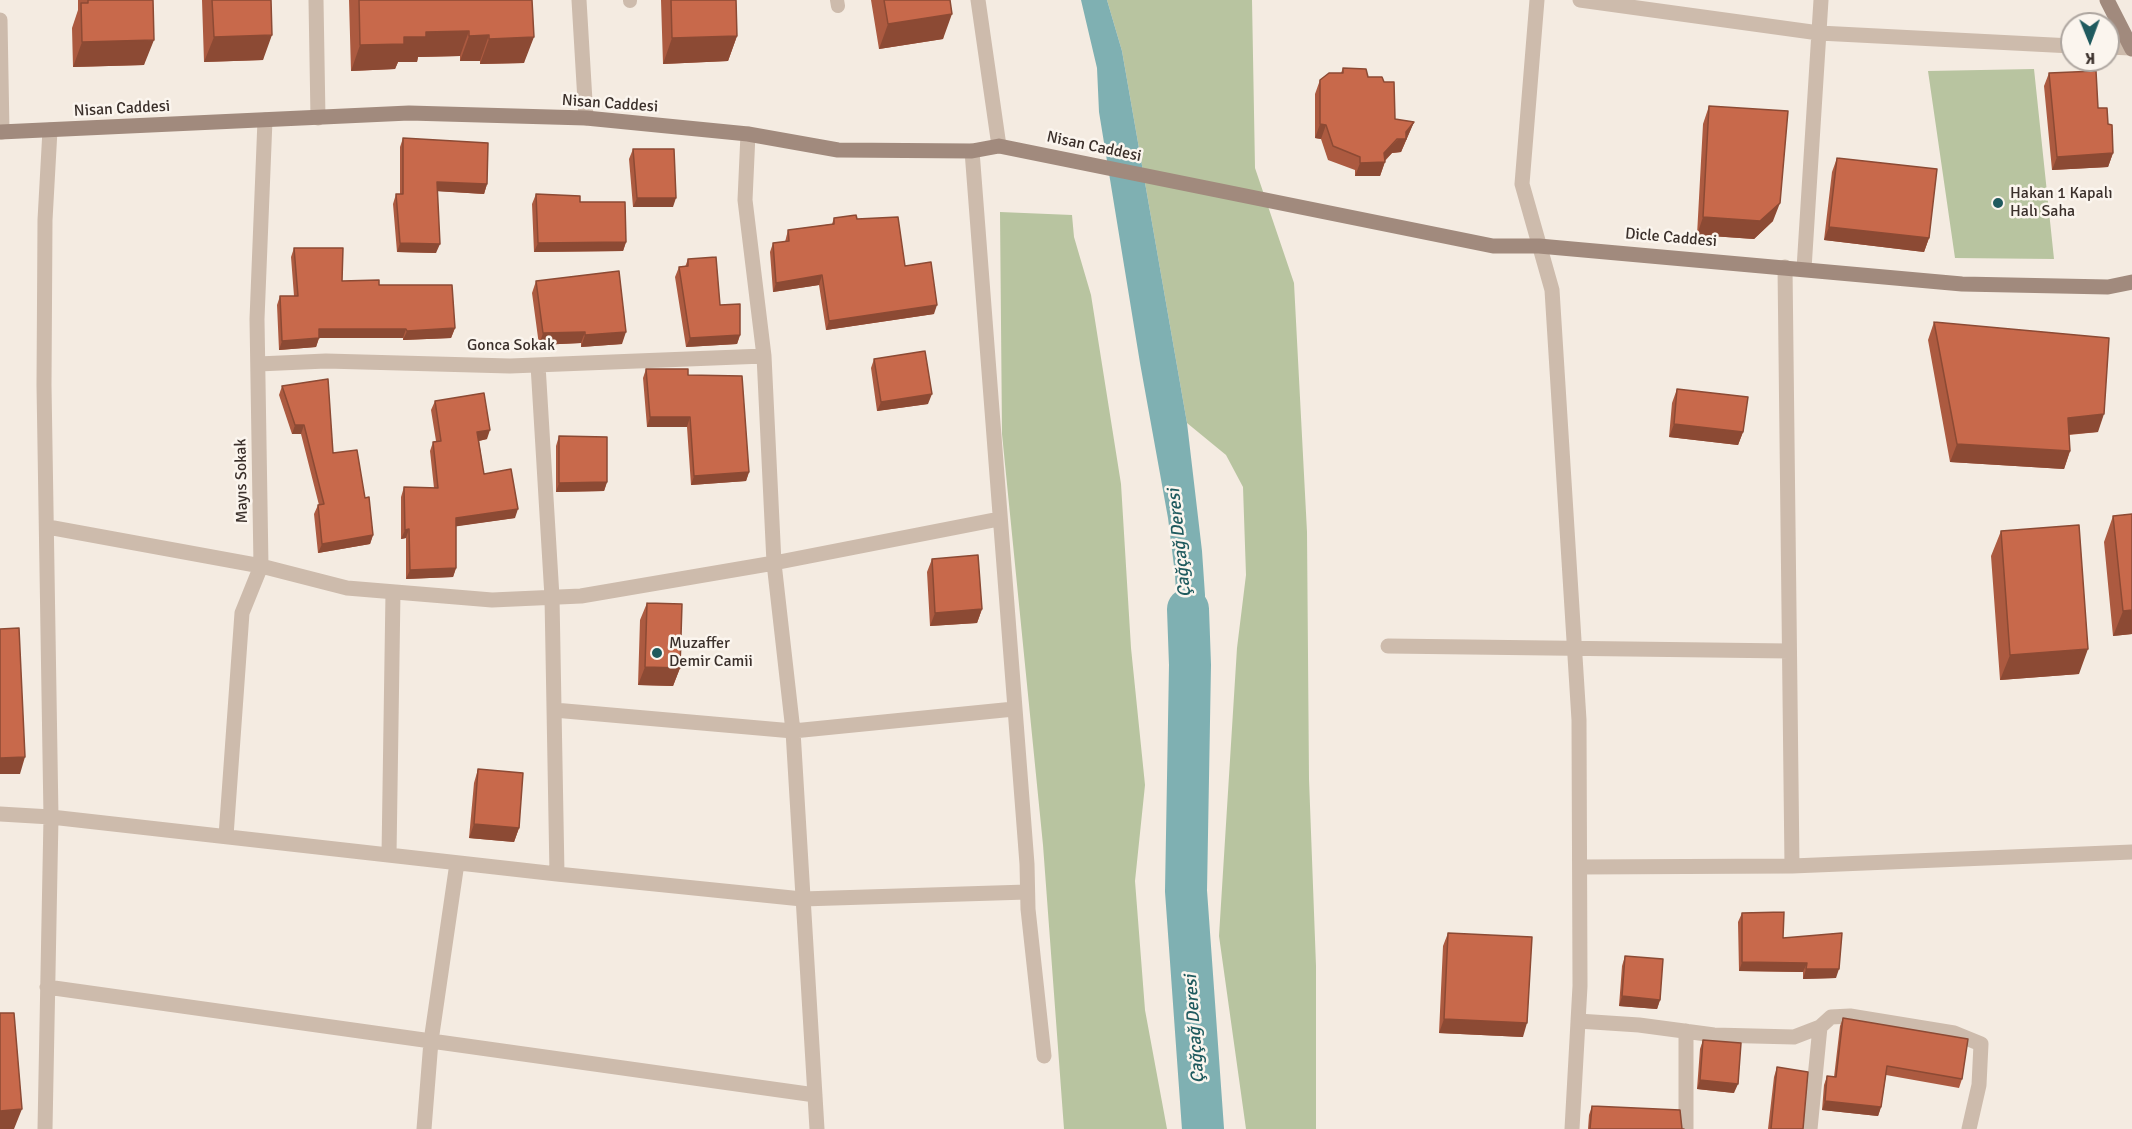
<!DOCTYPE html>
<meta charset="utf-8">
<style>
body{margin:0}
#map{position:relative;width:2132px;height:1129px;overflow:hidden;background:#f4ebe1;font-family:Signika,sans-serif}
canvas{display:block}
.north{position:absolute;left:2060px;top:12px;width:60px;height:60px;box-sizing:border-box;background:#fbf5ee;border:2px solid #aea6a0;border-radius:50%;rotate:179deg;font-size:16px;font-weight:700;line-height:24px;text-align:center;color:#3b302b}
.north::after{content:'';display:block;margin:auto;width:21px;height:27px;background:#1f5a5e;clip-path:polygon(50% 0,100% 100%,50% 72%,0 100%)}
</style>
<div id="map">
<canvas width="2132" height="1129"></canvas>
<div class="north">K</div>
</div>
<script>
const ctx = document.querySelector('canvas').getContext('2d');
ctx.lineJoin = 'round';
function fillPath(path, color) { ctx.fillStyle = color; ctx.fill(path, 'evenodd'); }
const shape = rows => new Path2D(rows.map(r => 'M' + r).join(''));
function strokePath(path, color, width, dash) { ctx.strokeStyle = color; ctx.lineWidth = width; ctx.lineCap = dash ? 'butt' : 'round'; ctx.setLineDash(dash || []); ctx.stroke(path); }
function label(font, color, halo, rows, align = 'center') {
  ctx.font = font + ' Signika,sans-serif'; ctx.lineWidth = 5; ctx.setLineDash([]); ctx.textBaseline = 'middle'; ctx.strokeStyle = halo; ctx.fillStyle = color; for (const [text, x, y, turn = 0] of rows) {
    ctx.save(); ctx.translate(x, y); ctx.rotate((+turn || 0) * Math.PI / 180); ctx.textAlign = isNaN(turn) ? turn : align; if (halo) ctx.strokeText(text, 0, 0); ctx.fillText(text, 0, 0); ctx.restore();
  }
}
const green = shape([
 [1107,0,1252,0,1255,168,1294,283,1307,532,1309,779,1316,966,1316,1129,1246,1129,1219,936,1237,648,1246,575,1243,487,1226,455,1187,423,1122,51],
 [2034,69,2054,259,1955,258,1928,71],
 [1000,212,1072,215,1074,237,1091,295,1121,484,1131,648,1145,785,1135,881,1145,1010,1167,1129,1064,1129,1043,845,1002,434]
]);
const water = shape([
 [1081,0,1107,0,1122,51,1187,423,1202,551,1205,595,1204,654,1190,665,1179,656,1175,574,1168,518,1140,363,1099,112,1097,68]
]);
const river = shape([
 [1188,609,1190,665,1186,891,1203,1129]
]);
const lane = shape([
 [837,0,838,6],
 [630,1,630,0]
]);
const street = shape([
 [316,0,318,118],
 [579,0,586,118],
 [978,0,999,146],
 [1537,0,1522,184,1552,290,1579,720,1580,986,1572,1129],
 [1580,0,1819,33,2072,46],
 [0,20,2,132],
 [2108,47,2131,48],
 [748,134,745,200,764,356,774,563,793,731,817,1129],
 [972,151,1027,864,1028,909,1044,1056],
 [1785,267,1792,866],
 [1804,269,1821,0],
 [258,364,326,361,510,366,764,356],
 [538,365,552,597,557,874],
 [48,527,261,566,347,588,492,600,581,596,774,563,999,519],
 [1388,646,1789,651],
 [554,710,793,731,1014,709],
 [0,814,51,817,557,874,802,899,1027,892],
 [226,836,242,613,261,566,257,319,265,120],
 [389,855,393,592],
 [1580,867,1792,866,2132,852],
 [47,987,815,1095],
 [1578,1021,1639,1025,1714,1035,1794,1037,1820,1027,1831,1017,1850,1016,1954,1033,1981,1044,1979,1085,1969,1129],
 [1686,1031,1686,1129],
 [45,1129,51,817,44,385,45,220,50,130],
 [424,1129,431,1041,457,863],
 [1810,1129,1820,1027]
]);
const secondary = shape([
 [2107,0,2132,49],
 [0,132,409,113,586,118,748,134,838,150,972,151,999,146,1493,246,1539,246,1962,284,2108,287,2132,282]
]);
const wall = shape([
 [78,0,153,0,144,65,73,67,72,28,78,10],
 [202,0,271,0,263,60,204,62],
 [349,0,532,0,524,63,480,64,480,61,460,61,460,56,418,57,417,62,398,62,395,69,351,71],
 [661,0,736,0,737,36,728,61,663,64],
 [871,0,950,0,943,39,879,49],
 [1343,68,1368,77,1395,119,1414,122,1401,152,1392,153,1385,161,1380,176,1355,176,1355,170,1328,160,1321,139,1315,138,1315,94,1320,80,1341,73],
 [2049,73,2098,108,2108,124,2113,153,2108,167,2052,170,2044,86],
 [1709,106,1773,221,1754,239,1697,235,1703,124],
 [403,138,487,184,484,194,438,191,436,253,397,252,393,204,396,194,400,194,400,147],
 [633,149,673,207,633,207,629,159],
 [1837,158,1929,238,1924,252,1824,240,1832,172],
 [536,194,580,202,626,242,623,251,534,252,532,204],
 [834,218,857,219,905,266,934,314,826,330,819,285,773,292,770,252,773,243,785,242,788,230,832,224],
 [294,248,342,281,379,285,455,328,451,338,403,340,403,338,319,338,316,347,279,350,277,305,280,296,294,296,291,257],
 [688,259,740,335,737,344,686,347,675,277,679,267,685,267],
 [536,281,622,344,581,347,581,343,539,345,532,293],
 [1934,322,2098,432,2069,435,2070,451,2064,469,1950,462,1928,340],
 [874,359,928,404,877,411,871,368],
 [646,369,688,375,749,472,746,481,691,485,687,427,647,427,643,378],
 [282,386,333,453,365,498,373,535,370,544,318,553,314,514,318,505,319,505,301,434,292,434,279,395],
 [1677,389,1743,432,1738,445,1669,437,1672,403],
 [435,401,487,439,479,441,484,474,515,518,456,526,456,568,453,577,406,579,406,538,401,539,401,497,404,487,434,488,430,451,433,442,436,441,431,410],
 [559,436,607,482,604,491,556,492,556,446],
 [2132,514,2132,634,2113,636,2104,542,2113,516],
 [2001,531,2079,674,2000,680,1991,556],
 [932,559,982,609,977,623,930,626,927,572],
 [647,603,680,668,673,686,638,685,640,620],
 [478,769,519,828,514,842,469,838,474,783],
 [1742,913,1836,978,1803,979,1803,972,1739,971,1738,922],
 [1448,933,1523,1037,1439,1033,1443,946],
 [1625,956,1660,1000,1657,1009,1619,1006,1622,966],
 [1843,1018,1962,1079,1959,1088,1886,1075,1881,1107,1878,1116,1822,1110,1824,1085,1827,1076,1834,1077,1840,1026],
 [1703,1040,1734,1093,1697,1089,1700,1049],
 [1777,1067,1803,1129,1768,1129,1774,1077],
 [1592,1106,1682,1129,1684,1129,1588,1129,1589,1115]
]);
const shadedWall = shape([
 [952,14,943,39,879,49,888,24],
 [469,31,460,56,418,57,417,62,398,62,395,69,351,71,360,45,426,32],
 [272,35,263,60,204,62,214,37],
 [489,35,480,61,460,61,469,36],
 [737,36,728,61,663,64,672,38],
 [534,37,524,63,480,64,489,39],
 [154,40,144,65,73,67,82,42],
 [1414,122,1401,152,1392,153,1383,162,1385,162,1380,176,1355,176,1360,163,1384,153,1406,132],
 [1320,124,1326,125,1321,139,1315,138],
 [2113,153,2108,167,2052,170,2057,157],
 [437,182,487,184,484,194,434,191],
 [637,198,676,198,673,207,633,207],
 [1780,203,1773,221,1754,239,1697,235,1703,217],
 [1829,227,1929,238,1924,252,1824,240],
 [626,242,623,251,534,252,538,243],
 [400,243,440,244,436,253,397,252],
 [822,275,819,285,773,292,776,283],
 [937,305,934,314,826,330,829,321],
 [455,328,451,338,403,340,407,331],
 [319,329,406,329,403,338,319,338,316,347,279,350,282,341],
 [585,332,581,343,539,345,543,333],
 [626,332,622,344,581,347,585,335],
 [740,335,737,344,686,347,690,338],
 [932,394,928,404,877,411,881,402],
 [2104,414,2098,432,2061,435,2068,418],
 [650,417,690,417,687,427,647,427],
 [1674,424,1743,432,1738,445,1669,437],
 [295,425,304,425,301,434,292,434],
 [490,430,487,439,474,442,477,432],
 [1957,444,2070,451,2064,469,1950,462],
 [749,472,746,481,691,485,694,476],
 [607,482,604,491,556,492,559,483],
 [518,509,515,518,452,527,456,518],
 [409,529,406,538,401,539,405,530],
 [373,535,370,544,318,553,322,544],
 [456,568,453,577,406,579,410,570],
 [982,609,977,623,930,626,935,613],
 [2132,610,2132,634,2113,636,2123,611],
 [2088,649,2079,674,2000,680,2010,655],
 [645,667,680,668,673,686,638,685],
 [25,757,20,774,0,774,0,758],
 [474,824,519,828,514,842,469,838],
 [1742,962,1807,963,1803,972,1739,971],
 [1806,969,1839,969,1836,978,1803,979],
 [1622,996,1660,1000,1657,1009,1619,1006],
 [1444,1019,1527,1023,1523,1037,1439,1033],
 [1700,1080,1738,1084,1734,1093,1697,1089],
 [1825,1101,1881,1107,1878,1116,1822,1110],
 [22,1109,14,1129,0,1129,0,1111]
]);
const building = shape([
 [88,0,153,0,154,40,82,42,81,3,88,3,88,0],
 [212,0,271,0,272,35,214,37,212,0],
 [359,0,532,0,534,37,489,39,489,35,469,36,469,31,426,32,426,37,404,37,404,44,360,45,359,0],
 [671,0,736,0,737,36,672,38,671,0],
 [884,0,950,0,952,14,888,24,884,0],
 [1343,68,1366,69,1368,77,1382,77,1384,82,1394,82,1395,119,1414,122,1406,132,1406,139,1397,139,1384,153,1385,162,1360,163,1360,157,1333,146,1326,125,1320,124,1320,80,1329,73,1343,73,1343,68],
 [2096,71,2098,108,2107,108,2108,124,2112,125,2113,153,2057,157,2049,73,2096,71],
 [1709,106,1788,111,1780,203,1760,221,1703,217,1709,106],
 [403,138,488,143,487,184,437,182,440,244,400,243,396,194,403,194,403,138],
 [633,149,674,149,676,198,637,198,633,149],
 [1837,158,1937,169,1929,238,1829,227,1837,158],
 [536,194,580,196,580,202,625,202,626,242,538,243,536,194],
 [856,215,857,219,898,217,905,266,931,262,937,305,829,321,822,275,776,283,773,243,789,241,788,230,834,224,834,218,856,215],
 [294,248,343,248,342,281,379,280,379,285,452,285,455,328,407,331,406,329,319,329,319,338,282,341,280,296,298,296,294,248],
 [716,257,720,305,740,304,740,335,690,338,679,267,688,266,688,259,716,257],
 [619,271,626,332,585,335,585,332,543,333,536,281,619,271],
 [1934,322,2109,338,2104,414,2068,418,2070,451,1957,444,1934,322],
 [925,351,932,394,881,402,874,359,925,351],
 [646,369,688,369,688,375,742,376,749,472,694,476,690,417,650,417,646,369],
 [328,379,333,453,357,450,365,498,369,497,373,535,322,544,318,505,324,504,304,425,295,425,282,386,328,379],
 [1677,389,1748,397,1743,432,1674,424,1677,389],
 [484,393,490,430,477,432,484,474,511,469,518,509,456,518,456,568,410,570,409,529,405,530,404,487,438,488,433,442,441,441,435,401,484,393],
 [559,436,607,437,607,482,559,483,559,436],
 [2132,514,2132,610,2123,611,2113,516,2132,514],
 [2079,525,2088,649,2010,655,2001,531,2079,525],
 [978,555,982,609,935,613,932,559,978,555],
 [647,603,682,604,680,668,645,667,647,603],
 [19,628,25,757,0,758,0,629,19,628],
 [478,769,523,773,519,828,474,824,478,769],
 [1784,912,1783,938,1842,933,1839,969,1806,969,1807,963,1742,962,1742,913,1784,912],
 [1448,933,1532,937,1527,1023,1444,1019,1448,933],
 [1625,956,1663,959,1660,1000,1622,996,1625,956],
 [0,1013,14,1013,22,1109,0,1111,0,1013],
 [1843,1018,1968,1039,1962,1079,1887,1066,1881,1107,1825,1101,1827,1076,1836,1077,1843,1018],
 [1703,1040,1741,1043,1738,1084,1700,1080,1703,1040],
 [1777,1067,1808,1072,1803,1129,1771,1129,1777,1067],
 [1592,1106,1680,1110,1682,1129,1684,1129,1590,1129,1592,1106]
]);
const markers = [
 [1998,203,6,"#1f5a5e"],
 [657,653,6,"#1f5a5e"]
];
const streetNames = [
 ["Nisan Caddesi",610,104,4],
 ["Nisan Caddesi",122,109,-3],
 ["Nisan Caddesi",1094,147,12],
 ["Dicle Caddesi",1671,238,5],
 ["Gonca Sokak",511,346],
 ["Mayıs Sokak",242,481,-91]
];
const poiNames = [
 ["Hakan 1 Kapalı",2010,194],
 ["Halı Saha",2010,212],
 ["Muzaffer",669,644],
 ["Demir Camii",669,662]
];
const waterNames = [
 ["Çağçağ Deresi",1180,543,-96],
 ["Çağçağ Deresi",1195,1029,-94]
];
fillPath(green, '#b8c4a0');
fillPath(water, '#7fb0b2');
strokePath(river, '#7fb0b2', 42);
strokePath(lane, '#cdbbac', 14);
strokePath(street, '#cdbbac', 15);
strokePath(secondary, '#a18a7d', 15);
fillPath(wall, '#ac5a40');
fillPath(shadedWall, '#8c4a34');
fillPath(building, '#c8694b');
strokePath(building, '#8c4a34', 1.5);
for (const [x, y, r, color] of markers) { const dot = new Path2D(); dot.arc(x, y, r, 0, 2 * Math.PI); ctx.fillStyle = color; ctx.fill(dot); strokePath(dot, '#fbf5ee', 2); }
label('16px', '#3b302b', '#fbf5ee', streetNames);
label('16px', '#3b302b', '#fbf5ee', poiNames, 'left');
label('italic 18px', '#1f5a5e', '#fbf5ee', waterNames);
</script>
